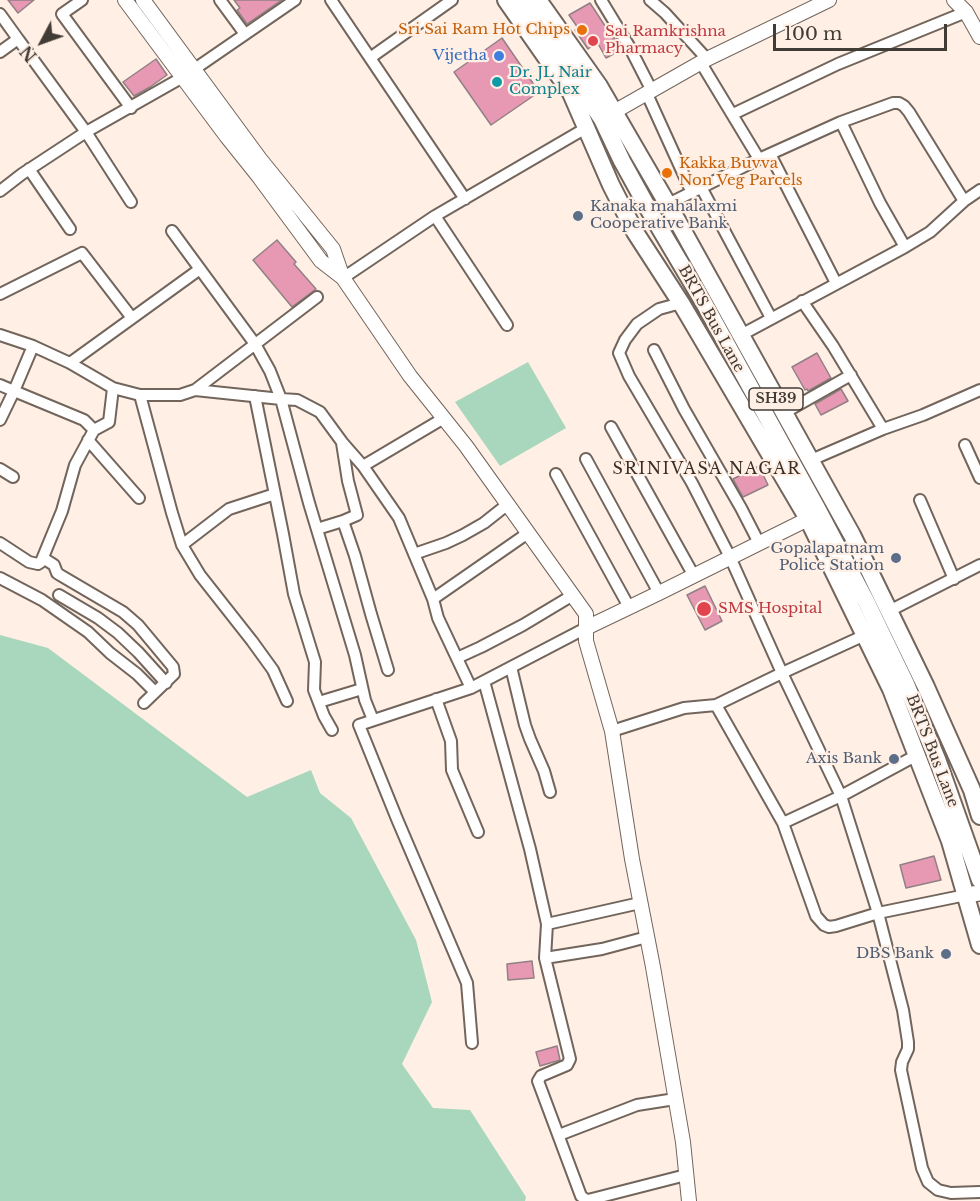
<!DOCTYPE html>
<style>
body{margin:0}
#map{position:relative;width:980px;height:1201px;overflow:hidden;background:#ffefe4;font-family:"Libre Baskerville",serif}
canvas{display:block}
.north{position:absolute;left:12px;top:12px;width:60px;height:60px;-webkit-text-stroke:4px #ffefe4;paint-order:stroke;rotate:229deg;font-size:16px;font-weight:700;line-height:24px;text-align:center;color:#423c37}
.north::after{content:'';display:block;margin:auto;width:21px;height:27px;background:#423c37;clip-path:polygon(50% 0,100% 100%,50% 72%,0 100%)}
.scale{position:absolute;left:773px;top:24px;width:174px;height:27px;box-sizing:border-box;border:3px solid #423c37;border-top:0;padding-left:8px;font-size:18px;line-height:21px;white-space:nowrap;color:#423c37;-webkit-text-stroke:4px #ffefe4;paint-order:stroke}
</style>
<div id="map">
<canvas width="980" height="1201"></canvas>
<div class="north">N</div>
<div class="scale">100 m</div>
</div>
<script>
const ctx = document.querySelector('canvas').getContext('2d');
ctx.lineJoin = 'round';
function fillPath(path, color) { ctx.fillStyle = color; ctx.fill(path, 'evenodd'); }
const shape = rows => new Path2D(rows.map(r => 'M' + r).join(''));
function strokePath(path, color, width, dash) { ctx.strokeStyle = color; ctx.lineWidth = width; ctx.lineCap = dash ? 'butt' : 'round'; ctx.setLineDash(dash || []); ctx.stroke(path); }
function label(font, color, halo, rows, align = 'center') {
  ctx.font = font + ' "Libre Baskerville",serif'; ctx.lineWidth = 4.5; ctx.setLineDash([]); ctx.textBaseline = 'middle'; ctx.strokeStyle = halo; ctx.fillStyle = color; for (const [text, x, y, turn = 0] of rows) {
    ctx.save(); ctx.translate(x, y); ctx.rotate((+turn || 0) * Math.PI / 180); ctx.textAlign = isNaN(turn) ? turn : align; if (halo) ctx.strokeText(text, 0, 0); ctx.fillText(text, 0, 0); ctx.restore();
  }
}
const green = shape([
 [528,362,566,428,500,466,455,402],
 [0,635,48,648,247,797,311,770,320,793,351,818,416,940,432,1002,402,1064,433,1108,470,1110,526,1197,525,1201,0,1201]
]);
const building = shape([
 [8,0,34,0,18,13,8,0],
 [234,0,282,0,247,24,237,10,240,8,234,0],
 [590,3,613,38,614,37,621,50,606,58,597,42,588,49,575,30,578,28,569,15,590,3],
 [502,38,539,92,491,125,454,72,502,38],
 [156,59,167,75,150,87,134,96,123,82,156,59],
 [277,240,296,262,294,264,316,289,292,307,253,260,277,240],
 [817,353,831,378,808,391,807,389,805,390,792,367,817,353],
 [841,389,848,401,821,415,815,404,841,389],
 [759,466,768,485,743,497,733,479,759,466],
 [705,586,722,621,705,630,687,595,705,586],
 [934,856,941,880,906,888,900,865,934,856],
 [532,961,534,978,508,980,507,964,532,961],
 [557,1046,560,1060,540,1066,536,1052,557,1046]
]);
const minor = shape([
 [82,0,62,14,131,108],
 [220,0,245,34],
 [331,0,465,199],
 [601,0,629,46,652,91],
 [650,0,665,13,707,59],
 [0,14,18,39],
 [0,52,18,39,86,132,22,174,0,191],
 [370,58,452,0],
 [701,63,759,159],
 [647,94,692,193],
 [733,114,838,64,966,12],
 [841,122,880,203,905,247],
 [770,154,836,283],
 [29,169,70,229],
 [701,187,771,318],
 [131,202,86,132,183,77,295,0],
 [668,204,759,159,841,122,893,103,899,103,904,106,909,112,964,201],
 [435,216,507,325],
 [172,231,255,344,270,371,281,399,297,400,320,412,342,442,363,466,399,518,433,599,438,618,471,688],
 [343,278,435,216,586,128],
 [0,294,82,253,132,318],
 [802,301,833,346,883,429],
 [681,303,659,309,637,324,625,340,619,353,629,376,692,483,730,557,782,673,716,705],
 [0,335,33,346,70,363,113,388,140,395,180,395,195,390,281,399,309,503,355,655,365,700,373,720],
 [741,335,905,247,930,232,964,201,980,190],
 [33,346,14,391,84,420,94,430],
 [654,350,684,409,741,508,759,543],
 [70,363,200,269],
 [0,385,14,391,0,420],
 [195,390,317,297],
 [140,395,172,513,182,545,200,575,252,641,273,670,287,701],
 [255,396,283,534,294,594,315,662,314,690,324,716,332,730],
 [784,413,851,375],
 [611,427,694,576],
 [88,440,139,498],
 [342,443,348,481,357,515,343,521,355,556,371,614,388,670],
 [965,445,980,478],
 [586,459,659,593],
 [811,460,883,429,923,415,980,390],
 [363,466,444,418],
 [0,469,13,477],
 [556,474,629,607],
 [920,500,954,579],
 [317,529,343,521],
 [0,543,29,562,38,564,41,562,62,511,75,465,94,430,109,422,113,388],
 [182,545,229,509,275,494],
 [414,554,446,543,463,535,484,523,508,504],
 [43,558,54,565,57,573,60,575,123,612,138,625,173,667,174,674,144,703],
 [0,578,42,600,88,632,110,653,137,674,155,692],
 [59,595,98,618,118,633,138,652,166,683],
 [433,599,528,533],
 [889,611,980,565],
 [865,635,782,673,841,796,878,913,903,1010,908,1042,908,1049,902,1062,901,1070,922,1168,928,1182,938,1190,951,1193,980,1192],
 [457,658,481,647,523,625,573,595],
 [511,667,525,725,530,739,544,771,550,792],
 [484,681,530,849,547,924,545,958,570,1059,567,1065,541,1076,538,1081,581,1196,585,1199,588,1200,686,1175],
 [436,699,451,741,452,770,478,832],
 [319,702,362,689],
 [612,731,684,708,716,705,783,823,816,916,824,925,829,927,836,926,878,913,966,895],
 [783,823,841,796,917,755],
 [547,924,640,903],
 [545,958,602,949,647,937],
 [472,1043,467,983,397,819,359,725,471,688,586,628],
 [559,1135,637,1105,675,1099]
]);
const tertiary = shape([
 [125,0,227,137,259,177,321,261,343,278],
 [143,0,260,159,333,249,343,278,410,376,466,446,586,614,586,641,612,731,632,859,653,967,683,1142,689,1201],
 [954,0,966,12,980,37],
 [605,117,707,59,829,0],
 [586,628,659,593,808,519]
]);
const secondary = shape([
 [966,895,980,893]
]);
const primary = shape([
 [506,0,571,93,611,185,635,232,681,303,808,519,891,689,950,841,980,945],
 [522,0,602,119,622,161,649,210,704,303,817,508,866,601,906,684,937,759,980,880],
 [538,0,599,86,678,222,852,535,926,687,972,790,980,816]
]);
const markers = [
 [582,30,6,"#e8710a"],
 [593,41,6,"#e0444e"],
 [499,56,6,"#3f7fe0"],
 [497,82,6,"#0f9aa8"],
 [667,173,6,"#e8710a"],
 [578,216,6,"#5c6f8a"],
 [896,558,6,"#5c6f8a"],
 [704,609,8,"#e0444e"],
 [894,759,6,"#5c6f8a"],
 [946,954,6,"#5c6f8a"]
];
const shields = [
 [776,399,54]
];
const shieldNames = [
 ["SH39",776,399]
];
const foodNames = [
 ["Sri Sai Ram Hot Chips",570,30],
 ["Kakka Buvva",679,164,"left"],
 ["Non Veg Parcels",679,181,"left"]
];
const healthNames = [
 ["Sai Ramkrishna",605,32],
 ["Pharmacy",605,49],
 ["SMS Hospital",718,609]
];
const shopNames = [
 ["Vijetha",487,56]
];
const cultureNames = [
 ["Dr. JL Nair",509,73],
 ["Complex",509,90]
];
const serviceNames = [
 ["Kanaka mahalaxmi",590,207,"left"],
 ["Cooperative Bank",590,224,"left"],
 ["Gopalapatnam",884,549],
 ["Police Station",884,566],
 ["Axis Bank",882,759],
 ["DBS Bank",934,954]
];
const streetNames = [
 ["BRTS Bus Lane",711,319,61],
 ["BRTS Bus Lane",932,751,69]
];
const neighbourhoodNames = [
 ["SRINIVASA NAGAR",707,469]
];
fillPath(green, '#a8d7bd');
fillPath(building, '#e799b4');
strokePath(building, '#918085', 1.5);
strokePath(minor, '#72655c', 14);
strokePath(tertiary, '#72655c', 16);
strokePath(secondary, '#72655c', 18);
strokePath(primary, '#72655c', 20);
strokePath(minor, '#fff', 10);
strokePath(tertiary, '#fff', 14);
strokePath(secondary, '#fff', 15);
strokePath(primary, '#fff', 16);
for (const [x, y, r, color] of markers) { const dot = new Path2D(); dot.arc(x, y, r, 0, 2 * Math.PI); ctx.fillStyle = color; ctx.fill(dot); strokePath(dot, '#ffefe4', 2); }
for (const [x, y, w] of shields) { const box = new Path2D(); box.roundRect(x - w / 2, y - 11, w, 22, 4.5); ctx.fillStyle = '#ffefe4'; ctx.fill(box); strokePath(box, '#423c37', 1.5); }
label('bold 14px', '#423c37', null, shieldNames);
label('15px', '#c56008', '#ffefe4', foodNames, 'right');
label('15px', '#be3a42', '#ffefe4', healthNames, 'left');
label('15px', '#366cbe', '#ffefe4', shopNames, 'right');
label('15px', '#0d838f', '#ffefe4', cultureNames, 'left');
label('15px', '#4e5e75', '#ffefe4', serviceNames, 'right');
label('15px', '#423c37', '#ffefe4', streetNames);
ctx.letterSpacing = '1.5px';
label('16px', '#3a2f27', '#ffefe4', neighbourhoodNames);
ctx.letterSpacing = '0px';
</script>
